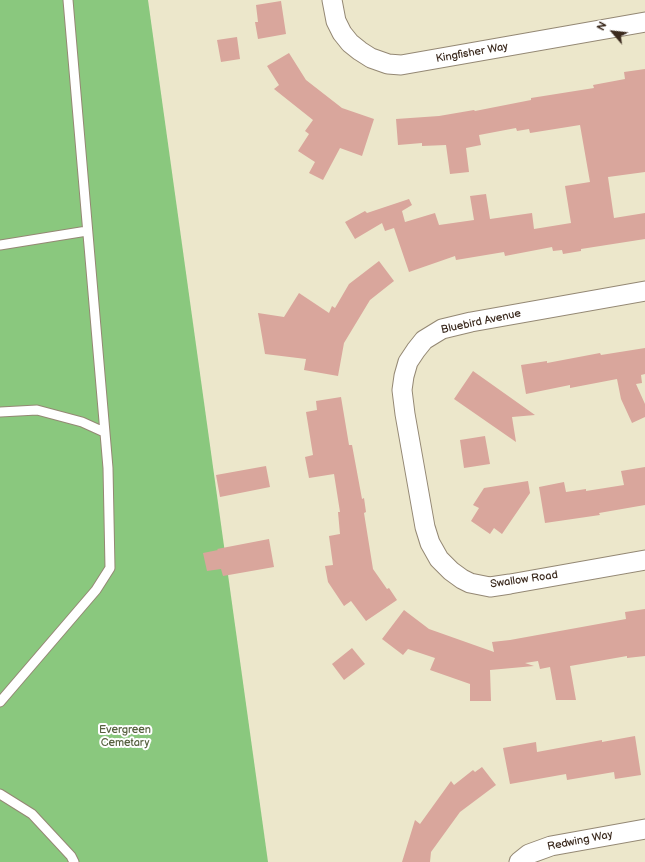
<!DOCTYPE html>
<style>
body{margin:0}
#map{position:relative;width:645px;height:862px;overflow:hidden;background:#ece7cb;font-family:"Balsamiq Sans",sans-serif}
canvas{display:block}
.north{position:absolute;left:593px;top:12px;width:40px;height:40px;-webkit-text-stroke:3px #fff;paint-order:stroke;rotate:298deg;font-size:11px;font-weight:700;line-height:16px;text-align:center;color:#3b2a1e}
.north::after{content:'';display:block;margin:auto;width:14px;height:18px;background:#3b2a1e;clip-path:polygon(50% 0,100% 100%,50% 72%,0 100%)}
</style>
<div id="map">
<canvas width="645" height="862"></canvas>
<div class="north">N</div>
</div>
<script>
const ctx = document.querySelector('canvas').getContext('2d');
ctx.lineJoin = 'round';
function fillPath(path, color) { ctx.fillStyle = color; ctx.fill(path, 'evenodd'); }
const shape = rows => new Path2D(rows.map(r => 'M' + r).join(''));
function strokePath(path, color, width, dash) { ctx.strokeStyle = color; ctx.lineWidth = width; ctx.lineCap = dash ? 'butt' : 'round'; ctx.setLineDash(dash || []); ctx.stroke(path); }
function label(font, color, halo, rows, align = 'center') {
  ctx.font = font + ' "Balsamiq Sans",sans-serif'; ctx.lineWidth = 4; ctx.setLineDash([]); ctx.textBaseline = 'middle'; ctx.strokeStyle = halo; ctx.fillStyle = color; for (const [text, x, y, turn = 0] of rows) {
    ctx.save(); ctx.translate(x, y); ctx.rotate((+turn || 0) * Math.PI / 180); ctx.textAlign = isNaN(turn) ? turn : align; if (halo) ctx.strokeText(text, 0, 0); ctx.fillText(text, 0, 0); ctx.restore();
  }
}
const green = shape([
 [0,0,148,0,268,862,0,862]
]);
const building = shape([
 [281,1,286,34,258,39,255,22,258,22,256,5],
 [237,37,240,59,221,62,217,40],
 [289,53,306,80,342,108,374,119,362,156,340,148,323,180,309,173,315,162,298,151,309,134,305,131,313,120,274,89,279,85,267,66],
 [645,69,645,172,608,177,614,218,645,213,645,239,581,249,581,251,563,254,562,250,553,251,552,247,505,256,504,252,456,260,455,256,409,272,394,228,385,231,382,223,355,239,345,222,365,211,367,213,409,199,412,205,402,211,405,222,435,213,439,225,474,220,470,196,486,194,490,219,532,213,534,229,571,223,565,186,590,182,580,125,530,133,529,129,517,131,516,128,479,135,481,145,466,148,469,172,450,174,446,145,422,146,422,143,398,145,396,119,439,116,474,110,475,111,531,100,531,98,594,88,593,85,625,79,624,72],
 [379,261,394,281,370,300,344,343,338,376,304,370,306,359,265,354,258,313,284,317,299,293,329,313,332,306,335,308,349,284],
 [645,348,645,374,641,375,642,383,636,384,645,404,645,417,632,423,621,399,617,379,570,388,570,385,526,394,521,365,547,361,547,363,600,353,601,355],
 [473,371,535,415,512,417,516,442,454,399],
 [341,397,349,445,352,445,362,499,364,498,366,512,364,513,373,569,387,589,389,588,397,600,366,621,351,601,344,606,328,582,325,566,333,565,329,536,340,534,338,512,340,512,334,474,309,478,305,457,313,455,306,412,317,410,316,401],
 [485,436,490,464,464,468,460,440],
 [266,466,270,487,220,497,216,475],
 [645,467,645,505,599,513,600,515,545,523,539,487,564,482,566,492,586,489,586,491,624,485,621,471],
 [528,481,530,493,502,534,494,528,490,534,471,521,479,508,473,505,484,488],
 [269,539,274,567,223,576,221,569,207,571,203,553,218,550,217,549],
 [645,609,645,656,627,658,627,656,570,666,576,700,556,700,550,667,540,669,538,661,525,663,534,666,490,670,491,701,470,701,470,684,430,670,435,658,408,649,403,655,382,639,404,610,429,629,494,652,492,642,510,640,626,619,625,612],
 [352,648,365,664,344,680,332,664],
 [635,736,641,775,615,779,614,772,567,780,566,774,510,784,503,748,536,742,537,752,602,740,602,742],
 [482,767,496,785,460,812,431,852,430,862,402,862,415,820,420,824,451,781,454,785,473,770,475,772]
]);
const lane = shape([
 [0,245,87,231],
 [0,412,37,410,82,422,104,432],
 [0,702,96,590,110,568,108,468,68,0],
 [0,794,32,814,71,856,74,862]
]);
const street = shape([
 [332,0,336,21,342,33,350,43,360,51,371,58,388,64,401,65,645,22],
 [645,291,471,322,442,329,424,340,416,350,408,362,404,376,402,390,405,414,425,527,430,543,439,559,451,571,462,579,470,583,490,587,510,584,645,560],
 [519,862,529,854,551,846,645,829]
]);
const streetNames = [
 ["Kingfisher Way",472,53,-10],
 ["Bluebird Avenue",481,322,-12],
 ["Swallow Road",524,580,-8],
 ["Redwing Way",580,841,-11]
];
const parkNames = [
 ["Evergreen",125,730],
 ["Cemetary",125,743]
];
fillPath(green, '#8ac87e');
fillPath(building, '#d9a69c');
strokePath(lane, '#948874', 11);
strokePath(street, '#948874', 21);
strokePath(lane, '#fff', 9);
strokePath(street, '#fff', 19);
label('11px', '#3b2a1e', '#fff', streetNames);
label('11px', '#576140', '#fff', parkNames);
</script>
